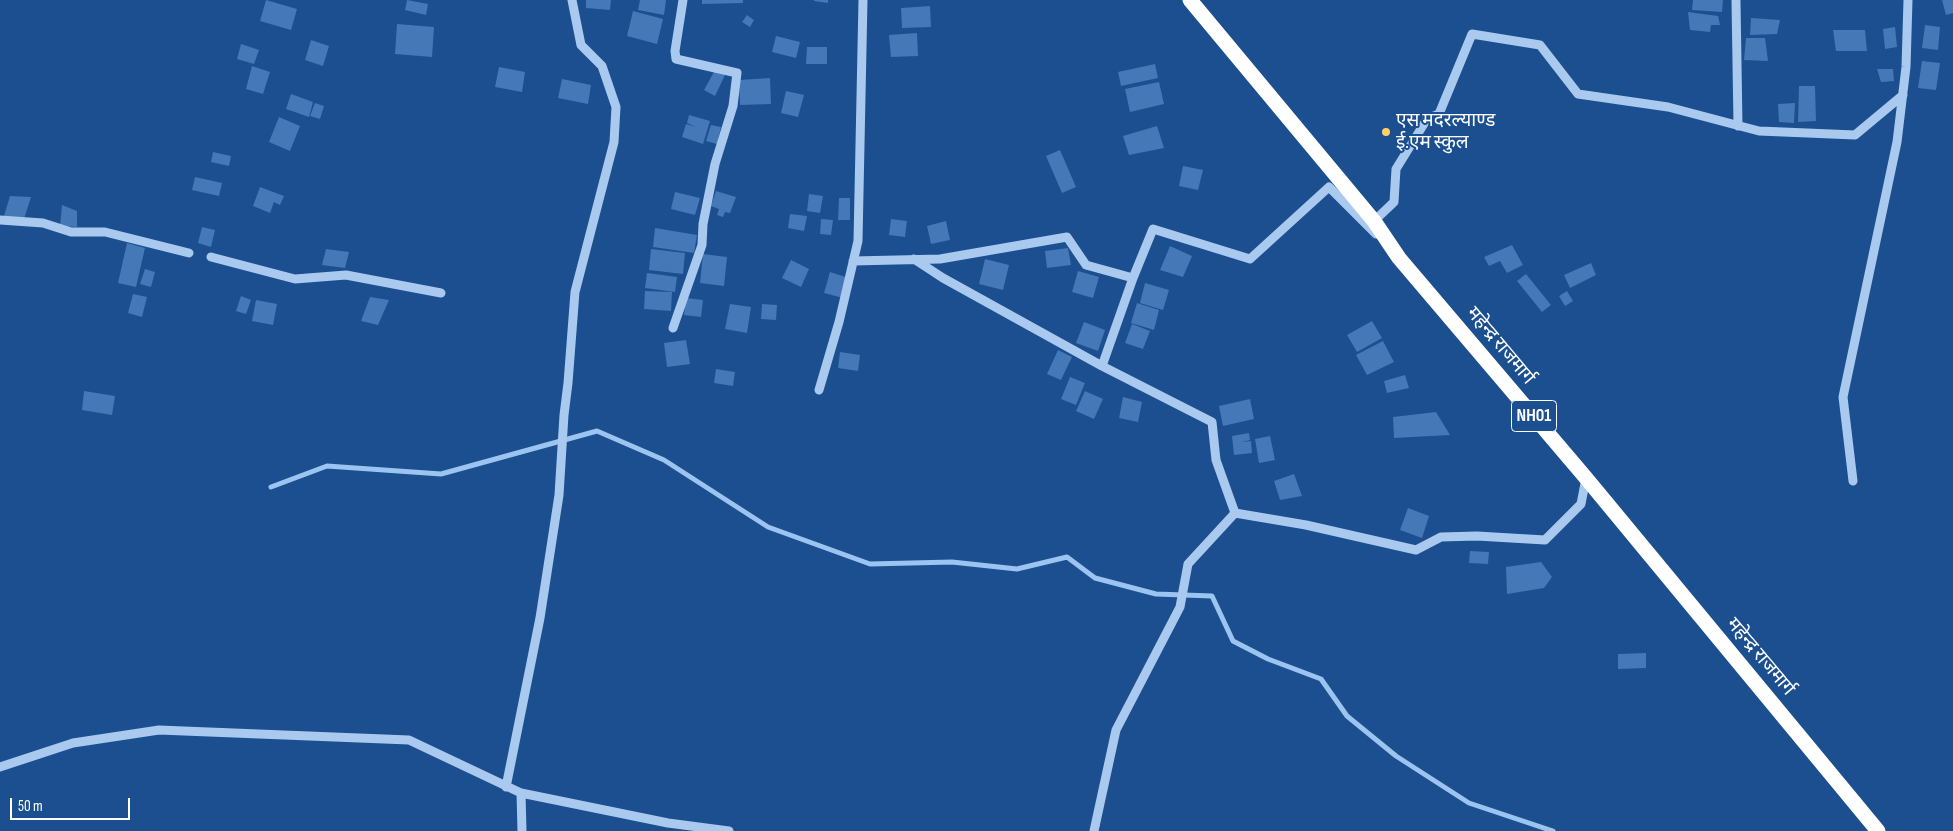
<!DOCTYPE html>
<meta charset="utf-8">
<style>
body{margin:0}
#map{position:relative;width:1953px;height:831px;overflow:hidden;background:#1b4f8f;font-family:"Sofia Sans Condensed",sans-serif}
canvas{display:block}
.scale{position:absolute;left:10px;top:798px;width:120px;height:22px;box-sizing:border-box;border:2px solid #fff;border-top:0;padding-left:6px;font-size:15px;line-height:18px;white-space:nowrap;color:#fff;-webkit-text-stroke:4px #1b4f8f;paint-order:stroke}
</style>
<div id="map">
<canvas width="1953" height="831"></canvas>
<div class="scale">50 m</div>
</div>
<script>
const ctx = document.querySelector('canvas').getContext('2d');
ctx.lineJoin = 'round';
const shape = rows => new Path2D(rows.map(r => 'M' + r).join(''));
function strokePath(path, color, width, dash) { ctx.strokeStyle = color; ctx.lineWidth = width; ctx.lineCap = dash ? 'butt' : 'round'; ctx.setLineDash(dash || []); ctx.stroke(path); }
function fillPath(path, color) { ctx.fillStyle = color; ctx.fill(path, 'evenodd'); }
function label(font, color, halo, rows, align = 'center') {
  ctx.font = font + ' "Sofia Sans Condensed","Noto Sans Devanagari",sans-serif'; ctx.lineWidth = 4; ctx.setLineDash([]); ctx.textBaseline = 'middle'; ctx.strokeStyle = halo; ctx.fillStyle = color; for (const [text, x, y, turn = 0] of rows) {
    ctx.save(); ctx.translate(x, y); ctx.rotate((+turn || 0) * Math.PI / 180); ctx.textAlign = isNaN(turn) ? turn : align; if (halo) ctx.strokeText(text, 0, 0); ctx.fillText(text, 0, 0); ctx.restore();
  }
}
const stream = shape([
 [271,487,327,466,441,474,597,431,664,460,768,527,870,564,952,562,1017,569,1067,557,1095,578,1156,594,1212,596,1233,641,1268,659,1321,679,1347,716,1396,756,1469,803,1553,831]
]);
const building = shape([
 [266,0,297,9,291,30,260,21],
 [407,0,428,4,426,15,405,10],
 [586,0,611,0,610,10,586,8],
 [640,0,666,0,664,15,638,10],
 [702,0,743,0,743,3,702,4],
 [814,0,828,0,828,3,814,1],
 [1693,0,1723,0,1722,12,1692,10],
 [1942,0,1953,0,1953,13,1946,15],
 [930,6,931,27,902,28,901,8],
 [633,11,663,19,657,44,627,36],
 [1688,12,1718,16,1720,25,1711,25,1710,32,1690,30],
 [747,15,754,20,750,27,742,22],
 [1751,18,1780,20,1777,34,1750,35],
 [397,24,434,27,432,57,395,54],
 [1925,25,1940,27,1938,50,1922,48],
 [1895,27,1897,47,1885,49,1883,29],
 [1833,30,1865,30,1867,51,1836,51],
 [917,33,918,56,891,57,889,35],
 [776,36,800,42,796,58,772,52],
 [1746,38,1765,38,1768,61,1744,60],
 [311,40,329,46,323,66,305,60],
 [241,44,259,50,254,64,237,59],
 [807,47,827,47,827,64,806,64],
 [1922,61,1940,63,1936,90,1918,88],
 [1155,64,1158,78,1121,86,1118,72],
 [252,66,270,72,263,94,246,89],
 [499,67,525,72,522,92,495,87],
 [1877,69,1893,69,1894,81,1881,82],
 [715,70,725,75,715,96,704,90],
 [770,78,771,104,740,105,739,80],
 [562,79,591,85,588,104,558,98],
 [1159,82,1164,104,1130,112,1125,89],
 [1799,86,1815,86,1816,121,1798,122],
 [786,91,804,95,798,117,781,113],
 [291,94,313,102,309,117,286,109],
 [315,103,324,106,320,119,310,116],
 [1795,103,1794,123,1779,122,1778,104],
 [689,115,710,121,703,144,682,137,686,124,696,127,687,123],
 [279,117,300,126,290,151,269,142],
 [711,125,721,127,717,144,706,141],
 [1157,126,1164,148,1129,155,1123,136],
 [1060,150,1076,187,1062,193,1046,156],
 [213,152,231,156,229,166,211,162],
 [1183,166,1203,170,1198,190,1179,186],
 [195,177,222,183,219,196,192,190],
 [260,187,284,196,280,205,274,202,270,213,253,206],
 [716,191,736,197,730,213,725,212,723,217,717,215,719,209,711,206],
 [675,192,700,198,695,215,671,209],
 [809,194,823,196,820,213,807,211],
 [10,196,31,197,24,219,4,216],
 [839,198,850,198,850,220,838,220],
 [62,205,77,211,77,227,60,226],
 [790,214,807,216,804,231,788,228],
 [821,219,833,220,831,235,820,234],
 [891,219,907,221,905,237,889,235],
 [946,221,950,240,931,244,927,226],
 [202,227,215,230,211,247,198,243],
 [655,228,697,235,694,253,653,247],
 [127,243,145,248,136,287,118,283],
 [1512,245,1523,265,1507,273,1500,261,1489,266,1484,257],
 [1170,246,1192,256,1183,277,1160,270],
 [1068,248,1071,265,1047,268,1045,251],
 [326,249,349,252,345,268,322,265],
 [651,249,685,253,683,274,649,270],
 [703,254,727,257,724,286,700,283],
 [985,259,1009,265,1003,290,979,284],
 [791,260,809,269,801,287,782,278],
 [1591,263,1596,275,1570,288,1564,275],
 [145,269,155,272,151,287,140,284],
 [1078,271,1099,277,1093,298,1072,292],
 [830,272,849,278,843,298,824,293],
 [647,273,677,277,675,292,645,288],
 [1526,274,1551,305,1542,312,1517,281],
 [1145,283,1169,290,1163,310,1140,303],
 [645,291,672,292,671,311,644,309],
 [1567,291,1573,301,1565,306,1559,296],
 [133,294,147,297,142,317,128,313],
 [241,296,251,300,246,314,236,311],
 [370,297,389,300,378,325,361,321],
 [686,298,703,300,701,317,684,315],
 [256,300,277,304,273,325,252,321],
 [1137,303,1159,310,1154,330,1131,323],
 [730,304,751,307,747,333,725,329],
 [762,304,777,305,776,320,761,319],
 [1372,321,1382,338,1357,352,1347,335],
 [1084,322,1105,330,1098,351,1076,343],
 [1132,324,1150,331,1143,349,1125,343],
 [686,340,690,364,667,367,664,343],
 [1383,341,1394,362,1367,375,1356,355],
 [1058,350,1072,357,1061,380,1047,374],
 [840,352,860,355,858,371,838,368],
 [716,369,735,372,733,386,714,383],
 [1405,375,1409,388,1387,393,1384,381],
 [1070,377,1085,383,1076,405,1061,399],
 [84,391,115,396,112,415,82,410],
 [1085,391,1103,399,1094,419,1076,411],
 [1123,397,1142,402,1138,422,1119,418],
 [1250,399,1254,419,1223,426,1219,406],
 [1436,412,1450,435,1394,438,1393,417],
 [1249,433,1250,440,1242,442,1251,441,1252,453,1234,455,1232,436],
 [1270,436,1275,460,1259,463,1255,439],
 [1294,474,1302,496,1280,500,1274,481],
 [1408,508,1429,516,1422,538,1400,530],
 [1470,551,1489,552,1488,564,1469,563],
 [1541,562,1552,577,1544,588,1507,594,1506,567],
 [1646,653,1646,668,1618,669,1618,654]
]);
const minor = shape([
 [1736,1,1738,126],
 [0,220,43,223,71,232,105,232,189,253],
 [1374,221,1394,202,1396,169,1427,119,1439,114,1472,34,1540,45,1578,94,1668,107,1759,131,1855,135,1903,95],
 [211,257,295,279,346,275,441,293],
 [914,259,943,278,1102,366,1212,422,1216,460,1235,513,1306,525,1416,550,1441,537,1477,536,1545,540,1581,504,1586,478],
 [853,261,940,259,1067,237,1086,265,1133,278,1153,229,1250,259,1329,187,1376,234],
 [673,328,702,245,703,224,715,164,733,106,737,73,676,59,675,51,683,0],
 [1102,366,1133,278],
 [819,390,839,322,858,241,863,0],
 [1853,481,1843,397,1897,142,1906,67,1908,0],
 [0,767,73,743,159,730,409,740,521,793,522,831],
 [506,787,540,618,559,495,564,415,568,383,575,292,614,142,616,107,602,66,581,45,572,0],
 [521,793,668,823,729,831],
 [1094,831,1116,730,1180,607,1188,564,1235,513]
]);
const highway = shape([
 [1190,0,1374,221,1399,258,1586,478,1878,831]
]);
const markers = [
 [1386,132,5,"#ffd166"]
];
const shields = [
 [1534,416,45]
];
const shieldNames = [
 ["NH01",1534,416]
];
const poiNames = [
 ["एस मदरल्याण्ड",1396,121],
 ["ई.एम स्कुल",1396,143]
];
const streetNames = [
 ["महेन्द्र राजमार्ग",1500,346,50],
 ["महेन्द्र राजमार्ग",1760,657,50]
];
strokePath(stream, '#9cc4f0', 5);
fillPath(building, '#4478b7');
strokePath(minor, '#a9c9ee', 9);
strokePath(highway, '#fff', 15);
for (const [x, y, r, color] of markers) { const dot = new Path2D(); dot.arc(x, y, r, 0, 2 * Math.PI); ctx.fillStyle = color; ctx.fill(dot); strokePath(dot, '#1b4f8f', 2); }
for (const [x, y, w] of shields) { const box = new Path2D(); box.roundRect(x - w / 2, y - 15.5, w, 31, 4); ctx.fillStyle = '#1b4f8f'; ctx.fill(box); strokePath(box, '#fff', 1); }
label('bold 18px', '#fff', null, shieldNames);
label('19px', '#fff', '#1b4f8f', poiNames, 'left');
label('19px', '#fff', '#1b4f8f', streetNames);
</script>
